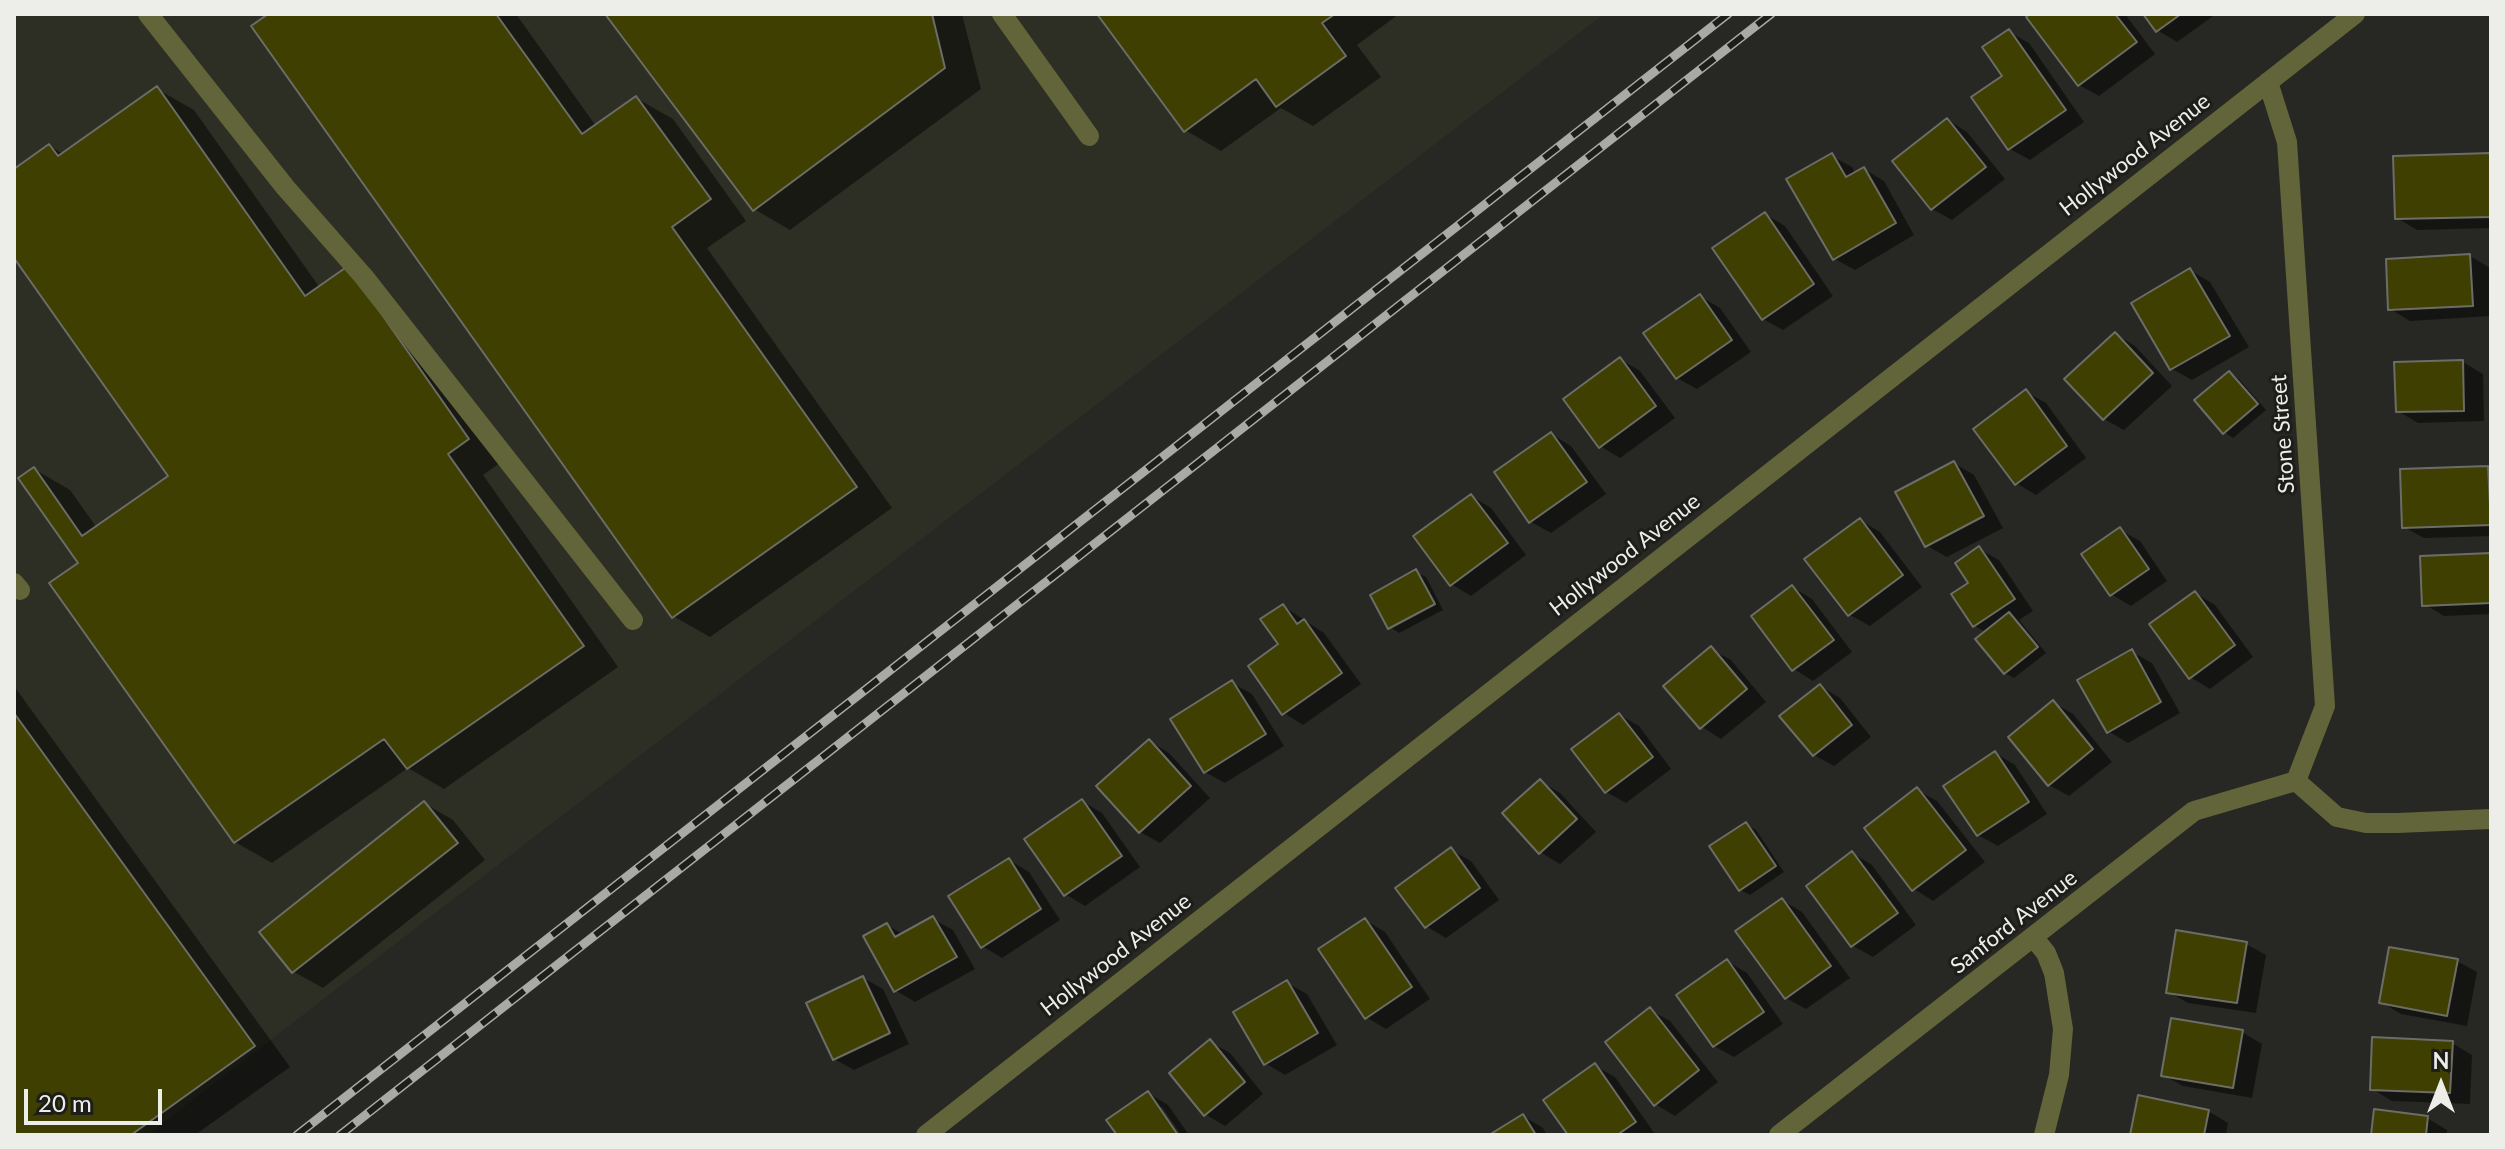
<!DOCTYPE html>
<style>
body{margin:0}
#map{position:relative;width:2505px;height:1149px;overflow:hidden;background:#272723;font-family:Lato,sans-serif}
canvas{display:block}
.frame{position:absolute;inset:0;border:16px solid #ededea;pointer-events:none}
.north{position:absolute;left:2401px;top:1045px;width:80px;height:80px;-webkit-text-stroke:6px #1d1e19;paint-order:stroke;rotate:0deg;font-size:22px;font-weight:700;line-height:32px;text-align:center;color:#ededea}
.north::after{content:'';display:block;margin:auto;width:28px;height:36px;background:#ededea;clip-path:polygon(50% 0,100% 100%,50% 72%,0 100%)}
.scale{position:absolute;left:24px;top:1089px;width:138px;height:36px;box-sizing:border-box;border:4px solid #ededea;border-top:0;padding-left:10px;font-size:24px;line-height:28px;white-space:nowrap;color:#ededea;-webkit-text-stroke:6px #1d1e19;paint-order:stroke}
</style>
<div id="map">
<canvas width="2505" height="1149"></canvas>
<div class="frame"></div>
<div class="north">N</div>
<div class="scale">20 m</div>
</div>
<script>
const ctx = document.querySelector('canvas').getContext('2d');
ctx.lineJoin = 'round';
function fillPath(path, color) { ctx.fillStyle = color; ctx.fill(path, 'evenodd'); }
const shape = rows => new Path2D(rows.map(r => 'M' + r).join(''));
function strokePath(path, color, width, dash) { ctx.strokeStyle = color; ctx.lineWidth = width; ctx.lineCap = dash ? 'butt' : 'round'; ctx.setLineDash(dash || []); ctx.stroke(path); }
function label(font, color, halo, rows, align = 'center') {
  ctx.font = font + ' Lato,sans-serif'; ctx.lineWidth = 6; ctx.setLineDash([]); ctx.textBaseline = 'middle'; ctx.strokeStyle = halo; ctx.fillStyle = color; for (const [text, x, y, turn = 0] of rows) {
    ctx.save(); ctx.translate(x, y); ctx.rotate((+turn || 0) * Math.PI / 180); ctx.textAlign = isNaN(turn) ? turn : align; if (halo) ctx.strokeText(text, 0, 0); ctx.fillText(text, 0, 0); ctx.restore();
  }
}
const built = shape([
 [14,14,1604,14,147,1135,14,1135]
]);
const shadow = shape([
 [272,14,516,14,596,126,636,98,673,119,746,221,707,248,892,508,710,637,673,616],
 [607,14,962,14,981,89,790,230,754,209],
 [1100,14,1399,14,1357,45,1381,77,1313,126,1281,108,1221,151,1185,130],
 [2034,14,2125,14,2155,54,2099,96,2079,85],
 [2146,14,2216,14,2177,42,2157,30],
 [2009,32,2029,43,2084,122,2030,160,2010,149,2005,76],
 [157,89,194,110,320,288,348,269,504,460,483,475,618,667,444,789,408,768,272,863,235,842,81,563,34,469,70,490,97,528,171,477,14,254,14,171,50,146,63,154],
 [1948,120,1967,132,2005,179,1952,220,1932,209],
 [2491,155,2491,228,2417,230,2397,218],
 [1832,156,1852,167,1856,174,1864,169,1884,181,1914,235,1855,270,1835,259],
 [1765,214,1785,226,1833,296,1783,330,1763,319],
 [2470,256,2490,268,2491,316,2410,321,2390,309],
 [2190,270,2210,282,2249,347,2192,380,2172,369],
 [1700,296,1720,308,1751,352,1697,389,1677,378],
 [2115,334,2135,346,2172,386,2124,430,2104,419],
 [1620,359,1640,371,1675,418,1620,458,1600,446],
 [2463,362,2483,374,2484,421,2418,423,2398,411],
 [2229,373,2239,379,2266,410,2233,438,2224,432],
 [2026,392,2046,403,2086,458,2036,495,2016,483],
 [1551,434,1571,446,1606,494,1551,533,1531,522],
 [1954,463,1974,475,2003,528,1947,557,1927,546],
 [2488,468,2491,469,2491,536,2424,538,2404,527],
 [1471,496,1491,508,1526,555,1471,596,1451,584],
 [1860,520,1880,532,1922,587,1870,626,1850,615,1807,560],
 [2120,530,2140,541,2167,581,2131,606,2111,594],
 [1979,549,1999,560,2033,611,2019,620,2046,653,2014,678,2005,673,1987,633,1975,626],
 [2491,555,2491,614,2444,616,2424,604],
 [1416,572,1426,577,1443,610,1399,633,1390,627],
 [1792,587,1812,599,1852,652,1813,681,1794,669],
 [2195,593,2215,605,2253,657,2210,689,2190,677],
 [1283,606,1324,633,1361,684,1303,725,1284,713,1281,645],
 [1711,649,1731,660,1766,702,1721,739,1702,727],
 [2132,652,2152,663,2180,713,2128,743,2108,731],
 [1232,683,1252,694,1284,746,1225,783,1205,772],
 [14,686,290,1067,195,1135,14,1135],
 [1820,686,1840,698,1871,737,1834,766,1814,755],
 [2054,703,2073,714,2112,762,2069,796,2049,785],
 [1620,715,1639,726,1671,769,1626,803,1606,792],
 [1149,741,1169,753,1210,798,1160,843,1140,832,1099,787],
 [1995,753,2015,765,2047,814,1998,846,1978,835],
 [1540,781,1560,793,1596,832,1560,864,1540,852],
 [1917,790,1937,801,1985,862,1933,901,1914,889],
 [1082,801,1102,813,1140,867,1085,906,1065,894],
 [424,803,453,820,485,860,323,988,294,972,262,932],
 [1746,824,1756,830,1784,872,1750,895,1740,890],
 [1451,850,1471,861,1499,900,1446,938,1426,926],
 [1852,853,1872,865,1916,925,1873,957,1853,946],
 [1009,860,1029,872,1060,920,1002,958,982,946],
 [1782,900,1802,912,1850,978,1806,1009,1786,998],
 [933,919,953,930,975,969,915,1002,895,990,887,925,904,935],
 [1365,920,1385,932,1430,999,1386,1029,1366,1017],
 [2246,944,2266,955,2256,1013,2188,1003,2169,992],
 [1727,961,1747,973,1783,1024,1734,1057,1714,1046],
 [2457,961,2477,972,2467,1026,2401,1014,2381,1002],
 [863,978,883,989,909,1044,854,1070,834,1059],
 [1287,983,1307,994,1337,1045,1285,1075,1265,1063],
 [1650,1010,1670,1021,1718,1082,1675,1116,1655,1104],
 [2242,1032,2262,1044,2252,1098,2183,1086,2163,1075],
 [1210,1042,1230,1053,1263,1094,1225,1126,1205,1114],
 [2452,1043,2472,1055,2470,1104,2392,1101,2372,1089],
 [1595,1066,1615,1077,1655,1134,1571,1135],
 [1148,1093,1168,1105,1189,1135,1181,1135,1162,1107,1157,1107,1176,1135,1119,1135],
 [2208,1111,2228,1123,2226,1135,2132,1135],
 [1523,1116,1543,1128,1547,1135,1492,1135],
 [2427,1118,2447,1130,2447,1135,2373,1135]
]);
const building = shape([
 [268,14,496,14,582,134,636,96,711,199,672,227,857,487,672,618,251,26,268,14],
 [605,14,932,14,945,68,753,211,605,14],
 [1097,14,1335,14,1322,23,1346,56,1276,107,1256,79,1184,132,1097,14],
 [2030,14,2115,14,2137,42,2078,86,2026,17,2030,14],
 [2143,14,2181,14,2156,32,2143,14],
 [2009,29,2066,110,2008,150,1971,97,2002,76,1982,47,2009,29],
 [157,86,305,296,348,266,469,439,448,454,584,646,407,769,384,739,234,843,49,583,78,563,18,478,34,467,82,536,168,476,14,258,14,169,49,144,58,156,157,86],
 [1947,118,1986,167,1931,210,1892,161,1947,118],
 [1832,153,1846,177,1864,167,1896,223,1833,260,1786,179,1832,153],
 [2491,153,2491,217,2395,219,2393,156,2491,153],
 [1765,212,1814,284,1762,320,1712,248,1765,212],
 [2470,254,2473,306,2388,310,2386,259,2470,254],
 [2190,268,2230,336,2170,370,2131,303,2190,268],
 [1700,294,1732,340,1676,379,1643,333,1700,294],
 [2115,332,2153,373,2103,420,2064,379,2115,332],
 [1620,357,1656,406,1599,448,1563,399,1620,357],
 [2463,360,2464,411,2396,412,2394,362,2463,360],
 [2229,371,2258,404,2223,434,2194,400,2229,371],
 [2026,389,2067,446,2015,485,1973,429,2026,389],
 [1551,432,1587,482,1529,523,1494,472,1551,432],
 [1954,461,1984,516,1925,547,1895,492,1954,461],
 [2488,466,2491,525,2402,528,2400,469,2488,466],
 [1471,494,1508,543,1450,586,1413,536,1471,494],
 [1860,518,1903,575,1848,616,1804,559,1860,518],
 [2120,527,2149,569,2110,596,2081,554,2120,527],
 [1979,546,2015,599,1973,627,1951,594,1968,583,1955,563,1979,546],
 [2491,553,2491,603,2422,606,2420,556,2491,553],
 [1416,569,1435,604,1388,629,1370,595,1416,569],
 [1792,585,1834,640,1792,671,1751,616,1792,585],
 [2195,591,2235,645,2189,679,2149,624,2195,591],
 [1283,604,1297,624,1304,619,1342,673,1282,715,1248,666,1278,644,1260,619,1283,604],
 [2009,612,2038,647,2004,674,1975,639,2009,612],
 [1711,646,1747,689,1700,729,1663,686,1711,646],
 [2132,649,2161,702,2107,733,2077,680,2132,649],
 [1232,680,1266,734,1204,773,1170,719,1232,680],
 [1820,684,1852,725,1813,756,1779,716,1820,684],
 [2053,700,2093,749,2048,786,2008,737,2053,700],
 [14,713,255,1046,131,1135,14,1135,14,713],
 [1619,713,1653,757,1605,793,1571,749,1619,713],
 [1149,739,1191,786,1139,833,1096,786,1149,739],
 [1995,751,2029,802,1977,836,1943,786,1995,751],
 [1540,779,1577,819,1539,854,1502,813,1540,779],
 [1917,787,1966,850,1912,891,1864,828,1917,787],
 [1082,799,1122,856,1064,896,1024,839,1082,799],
 [424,801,458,843,292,973,259,932,424,801],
 [1746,822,1776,866,1739,891,1709,846,1746,822],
 [1451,847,1480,888,1425,928,1395,888,1451,847],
 [1852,851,1898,913,1851,947,1806,886,1852,851],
 [1009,858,1041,909,981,948,948,896,1009,858],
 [1782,898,1831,966,1785,999,1735,931,1782,898],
 [933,916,957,957,894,992,863,936,887,923,895,937,933,916],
 [1365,918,1412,987,1365,1019,1318,949,1365,918],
 [2176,930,2247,942,2237,1003,2166,993,2176,930],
 [2389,947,2458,959,2447,1016,2379,1003,2389,947],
 [1727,959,1764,1012,1713,1047,1676,995,1727,959],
 [863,976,890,1033,833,1060,806,1003,863,976],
 [1287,980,1318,1033,1264,1065,1233,1012,1287,980],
 [1650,1007,1699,1070,1654,1106,1605,1042,1650,1007],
 [2171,1018,2243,1030,2233,1088,2161,1076,2171,1018],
 [2372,1037,2453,1041,2450,1093,2370,1090,2372,1037],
 [1210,1039,1245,1082,1204,1116,1169,1073,1210,1039],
 [1595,1063,1636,1122,1617,1135,1568,1135,1543,1100,1595,1063],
 [1148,1091,1178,1135,1117,1135,1106,1120,1148,1091],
 [2138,1095,2209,1110,2204,1135,2130,1135,2138,1095],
 [2374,1109,2428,1116,2426,1135,2371,1135,2374,1109],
 [1523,1114,1536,1135,1489,1135,1523,1114]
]);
const minor = shape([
 [148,14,285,187,364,277,633,620],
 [1002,14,1089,136],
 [2268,82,2287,142,2325,706,2296,781],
 [14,583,20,590],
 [2296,781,2337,817,2366,823,2397,823,2491,819],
 [2033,937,2046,953,2054,973,2063,1029,2059,1075,2044,1135],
 [926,1135,2355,14],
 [1779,1135,2194,811,2296,781]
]);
const rail = shape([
 [297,1135,1728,14],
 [340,1135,1771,14]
]);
const streetNames = [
 ["Hollywood Avenue",2135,155,-38],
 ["Stone Street",2283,434,-94],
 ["Hollywood Avenue",1625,555,-38],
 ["Sanford Avenue",2014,922,-38],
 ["Hollywood Avenue",1116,955,-38]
];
fillPath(built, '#2e2f24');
fillPath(shadow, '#0007');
fillPath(building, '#3e3f00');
strokePath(building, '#6d6d68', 2);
strokePath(minor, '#626439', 20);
strokePath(rail, '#a9a9a5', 9);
strokePath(rail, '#1d1e19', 6, [18]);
label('22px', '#ededea', '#1d1e19', streetNames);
</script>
